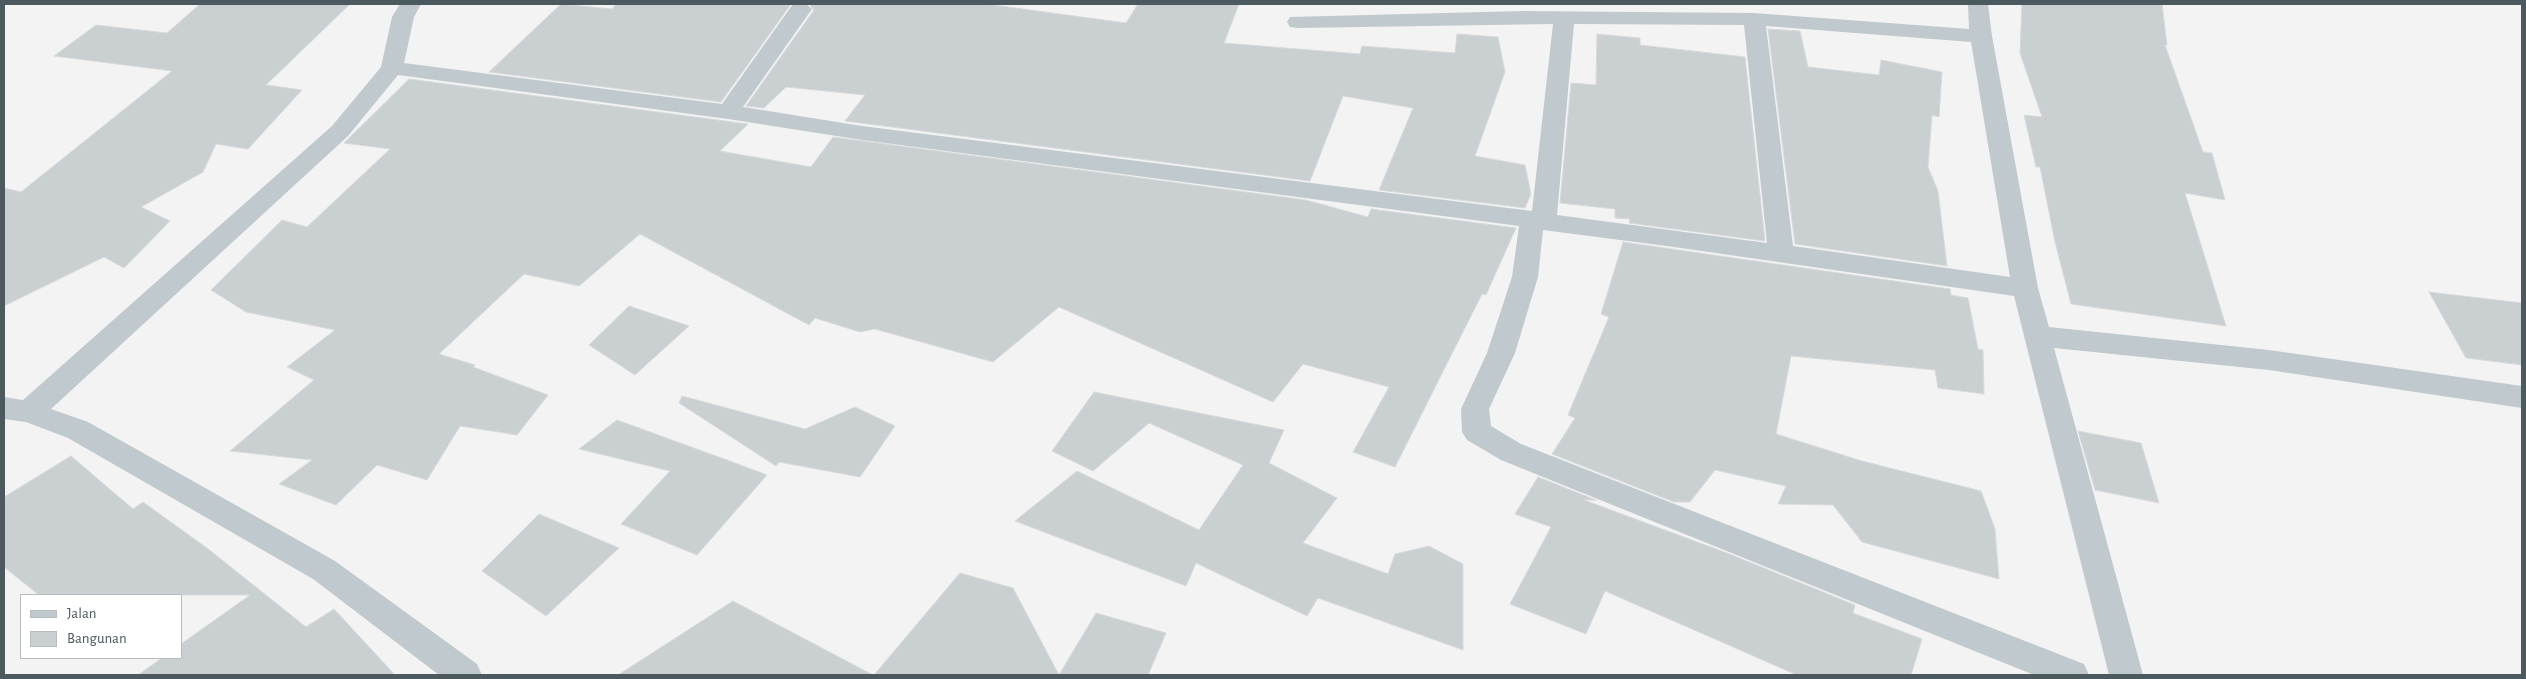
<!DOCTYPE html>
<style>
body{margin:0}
#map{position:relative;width:2526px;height:679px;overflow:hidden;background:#f4f3f3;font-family:"Alegreya Sans",sans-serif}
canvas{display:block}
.frame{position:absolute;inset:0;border:5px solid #4c595e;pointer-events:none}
.legend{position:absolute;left:20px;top:594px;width:162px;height:65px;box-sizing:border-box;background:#fff;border:1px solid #b7bdbf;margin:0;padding:6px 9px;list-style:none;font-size:15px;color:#4c595e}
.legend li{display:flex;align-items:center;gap:10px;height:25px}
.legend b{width:25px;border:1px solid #b7bdbf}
</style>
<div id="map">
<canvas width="2526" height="679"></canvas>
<div class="frame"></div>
<ul class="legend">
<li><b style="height:6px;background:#c0c9cd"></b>Jalan</li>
<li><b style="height:14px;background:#cacfd1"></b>Bangunan</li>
</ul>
</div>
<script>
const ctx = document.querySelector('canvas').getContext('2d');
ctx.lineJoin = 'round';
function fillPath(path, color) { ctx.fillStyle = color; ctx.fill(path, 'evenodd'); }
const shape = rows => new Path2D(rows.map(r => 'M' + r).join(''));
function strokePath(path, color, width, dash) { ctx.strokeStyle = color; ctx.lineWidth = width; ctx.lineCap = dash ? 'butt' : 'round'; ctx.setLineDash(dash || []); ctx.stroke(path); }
const building = shape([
 [200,4,350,4,266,85,302,90,248,149,216,144,203,172,141,207,170,221,124,268,104,257,4,306,4,188,21,192,172,71,54,56,96,25,167,33,200,4],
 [561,4,612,9,616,4,791,4,721,102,489,72,561,4],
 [809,4,986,4,1126,23,1138,4,1239,4,1224,43,1360,54,1362,46,1455,53,1457,34,1498,37,1505,72,1475,156,1525,165,1531,194,1525,208,1379,190,1413,108,1343,96,1310,181,845,121,865,95,786,87,764,108,746,106,814,10,809,4],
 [2022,4,2162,4,2167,45,2165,45,2203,152,2212,153,2225,200,2185,193,2226,326,2071,304,2055,242,2040,167,2036,167,2024,115,2042,117,2020,53,2022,4],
 [1768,29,1800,31,1808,67,1879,75,1881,60,1942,72,1939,117,1932,115,1928,167,1938,191,1947,266,1795,244,1768,29],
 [1597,34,1640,38,1640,45,1745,57,1765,241,1629,223,1630,219,1615,218,1615,209,1560,203,1571,83,1596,85,1597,34],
 [409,79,748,124,720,151,811,167,833,137,1306,200,1368,217,1371,209,1516,228,1486,295,1482,294,1395,467,1353,452,1389,387,1303,364,1273,402,1059,307,993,362,875,329,860,332,815,318,809,325,640,234,579,286,524,274,439,354,475,365,473,367,548,395,517,435,460,426,427,480,377,465,336,505,279,484,312,460,230,451,314,380,287,367,335,330,246,312,211,290,282,220,307,227,390,149,344,143,409,79],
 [1623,242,1950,289,1951,295,1968,298,1978,349,1983,350,1984,394,1938,388,1935,370,1791,356,1776,434,1862,461,1981,491,1995,529,1999,579,1862,542,1833,505,1778,504,1786,486,1715,470,1690,502,1674,502,1552,454,1575,418,1568,415,1609,317,1601,314,1623,242],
 [2429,292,2522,303,2522,365,2466,358,2429,292],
 [629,306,689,326,635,375,589,345,629,306],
 [1094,392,1284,430,1269,463,1337,498,1303,543,1388,574,1395,554,1429,546,1463,564,1463,650,1318,598,1307,616,1196,563,1186,586,1015,521,1077,471,1199,530,1243,465,1149,423,1093,471,1052,451,1094,392],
 [682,396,805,429,855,407,895,426,860,477,779,462,776,466,679,403,682,396],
 [617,420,727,460,767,475,697,555,621,524,670,471,579,449,617,420],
 [2078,431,2141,443,2159,503,2095,490,2078,431],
 [71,456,133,509,143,502,207,548,306,627,334,609,395,675,138,675,162,658,181,658,181,644,250,595,39,595,4,567,4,497,71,456],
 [1538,477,1596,500,1584,500,1727,553,1855,605,1853,613,1922,639,1911,675,1797,675,1605,591,1586,634,1510,604,1551,527,1515,514,1538,477],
 [539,514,619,548,546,616,482,571,539,514],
 [960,573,1013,588,1059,675,1096,613,1166,633,1148,675,874,675,960,573],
 [733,601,873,675,618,675,733,601]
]);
const minor = shape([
 [400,4,421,4,414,17,404,63,722,104,793,4,806,4,812,9,743,107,862,126,1532,211,1553,24,1298,28,1290,27,1287,22,1290,17,1522,11,1754,13,1969,29,1968,4,1988,4,1992,36,2038,288,2049,327,2269,350,2522,386,2522,408,2269,370,2054,348,2143,675,2109,675,2014,296,1674,247,1543,230,1538,277,1515,353,1489,409,1491,426,1521,444,2084,664,2089,675,2034,675,1501,460,1467,440,1462,432,1461,409,1487,353,1512,277,1519,226,862,140,728,119,398,75,348,136,51,409,88,422,335,561,477,664,482,675,439,675,313,579,68,438,26,422,4,419,4,397,23,400,332,126,381,67,392,17,400,4],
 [1574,24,1744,25,1767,243,1557,215,1574,24],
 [1766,26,1971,42,2010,277,1793,246,1766,26]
]);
fillPath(building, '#cacfd1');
strokePath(building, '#d7dadd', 1);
fillPath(minor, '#c0c9cd');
</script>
